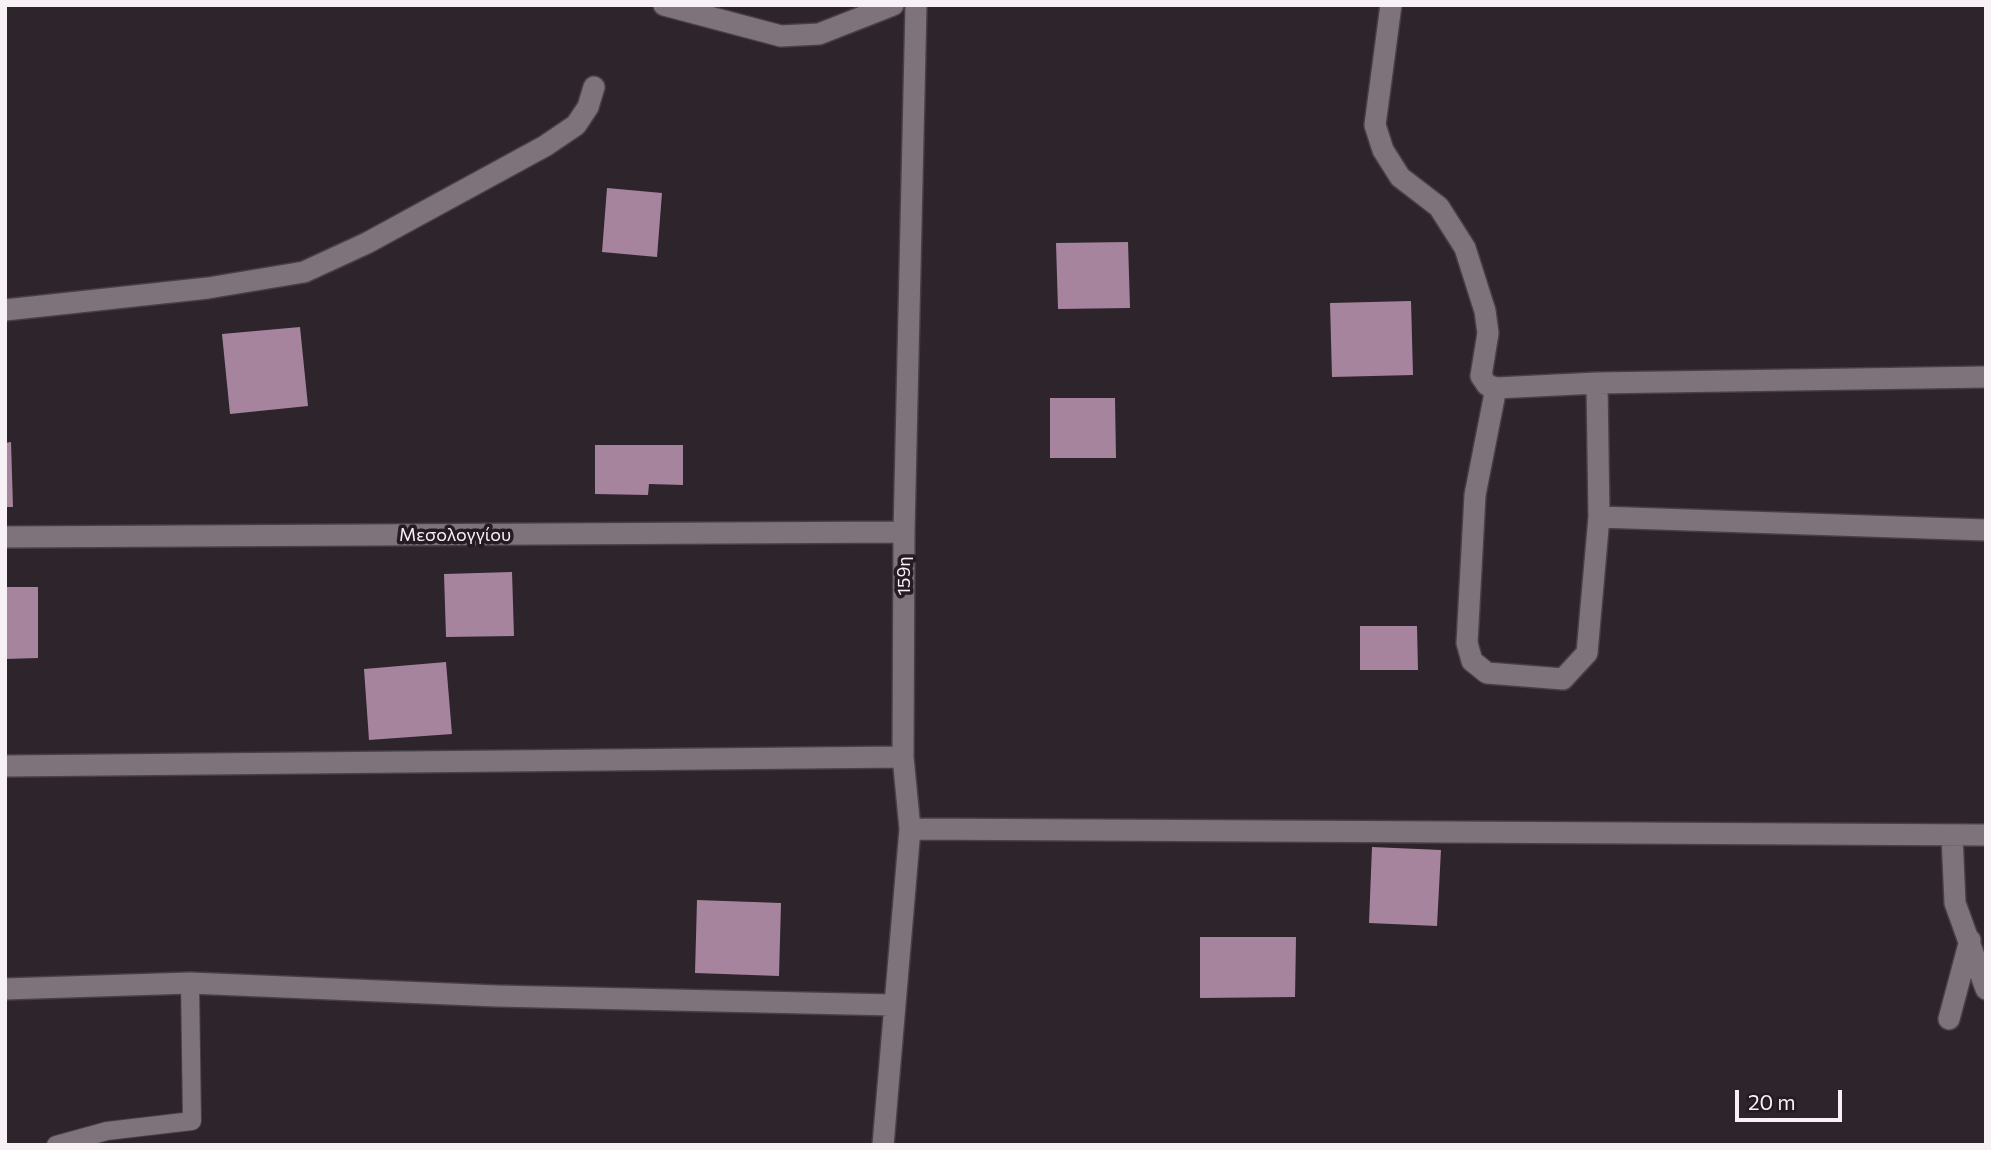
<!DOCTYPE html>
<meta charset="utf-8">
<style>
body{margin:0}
#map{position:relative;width:1991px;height:1150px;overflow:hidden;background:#2e242c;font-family:Commissioner,sans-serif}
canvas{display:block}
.frame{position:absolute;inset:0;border:7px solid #f7f0f5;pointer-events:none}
.scale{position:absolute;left:1735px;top:1090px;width:107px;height:32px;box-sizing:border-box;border:4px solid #f7f0f5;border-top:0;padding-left:9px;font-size:21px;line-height:24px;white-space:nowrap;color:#f7f0f5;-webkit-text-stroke:5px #251b22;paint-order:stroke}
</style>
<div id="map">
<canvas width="1991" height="1150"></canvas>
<div class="frame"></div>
<div class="scale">20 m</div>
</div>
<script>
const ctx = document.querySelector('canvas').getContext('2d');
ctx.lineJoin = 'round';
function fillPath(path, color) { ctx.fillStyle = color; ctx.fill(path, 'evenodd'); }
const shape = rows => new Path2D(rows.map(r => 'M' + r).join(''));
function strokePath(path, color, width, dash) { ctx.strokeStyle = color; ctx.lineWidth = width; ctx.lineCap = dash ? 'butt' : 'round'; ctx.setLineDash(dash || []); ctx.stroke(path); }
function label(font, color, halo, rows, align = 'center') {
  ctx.font = font + ' Commissioner,sans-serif'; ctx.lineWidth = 7; ctx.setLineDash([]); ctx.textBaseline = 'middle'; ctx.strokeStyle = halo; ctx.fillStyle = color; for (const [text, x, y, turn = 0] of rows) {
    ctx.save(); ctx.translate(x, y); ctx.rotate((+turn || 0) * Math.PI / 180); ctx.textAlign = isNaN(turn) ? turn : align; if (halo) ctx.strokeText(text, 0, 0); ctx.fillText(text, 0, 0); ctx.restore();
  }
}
const building = shape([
 [607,188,662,193,657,257,602,252],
 [1128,242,1130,308,1058,309,1056,243],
 [1411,301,1413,375,1332,377,1330,303],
 [300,327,308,406,230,414,222,334],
 [1050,398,1115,398,1116,458,1050,458],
 [11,442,13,507,5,507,5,443],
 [595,445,683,445,683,485,649,484,648,495,595,494],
 [512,572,514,636,446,637,444,574],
 [5,587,38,587,38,658,5,659],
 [1360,626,1417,626,1418,670,1360,670],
 [446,662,452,734,369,740,364,669],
 [1372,847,1441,850,1437,926,1369,923],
 [697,900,781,903,779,976,695,973],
 [1200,937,1296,937,1295,997,1200,998]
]);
const lane = shape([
 [56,1145,107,1131,192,1121,190,983]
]);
const street = shape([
 [664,5,781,36,819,34,893,5],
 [1391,5,1375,125,1383,150,1400,177,1439,207,1465,248,1485,311,1488,333,1481,376,1487,385,1496,388,1597,383,1986,377],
 [5,310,208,288,304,272,367,243,545,146,576,125,588,107,594,87],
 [1496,388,1475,495,1467,643,1472,661,1487,673,1563,679,1587,653,1599,517,1597,383],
 [1599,517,1986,530],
 [5,537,904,532],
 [5,766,903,757],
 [910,829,1986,835],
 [1952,835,1955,903,1986,989],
 [5,989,190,983,497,996,893,1005],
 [1949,1019,1970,940],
 [883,1145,910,829,903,757,904,532,916,5]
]);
const streetNames = [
 ["Μεσολογγίου",455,535],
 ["159η",904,576,-90]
];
fillPath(building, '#a7849d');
strokePath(lane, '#483f46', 20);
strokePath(street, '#483f46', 24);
strokePath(lane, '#7e727b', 18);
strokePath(street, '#7e727b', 21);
label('18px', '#f7f0f5', '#251b22', streetNames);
</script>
